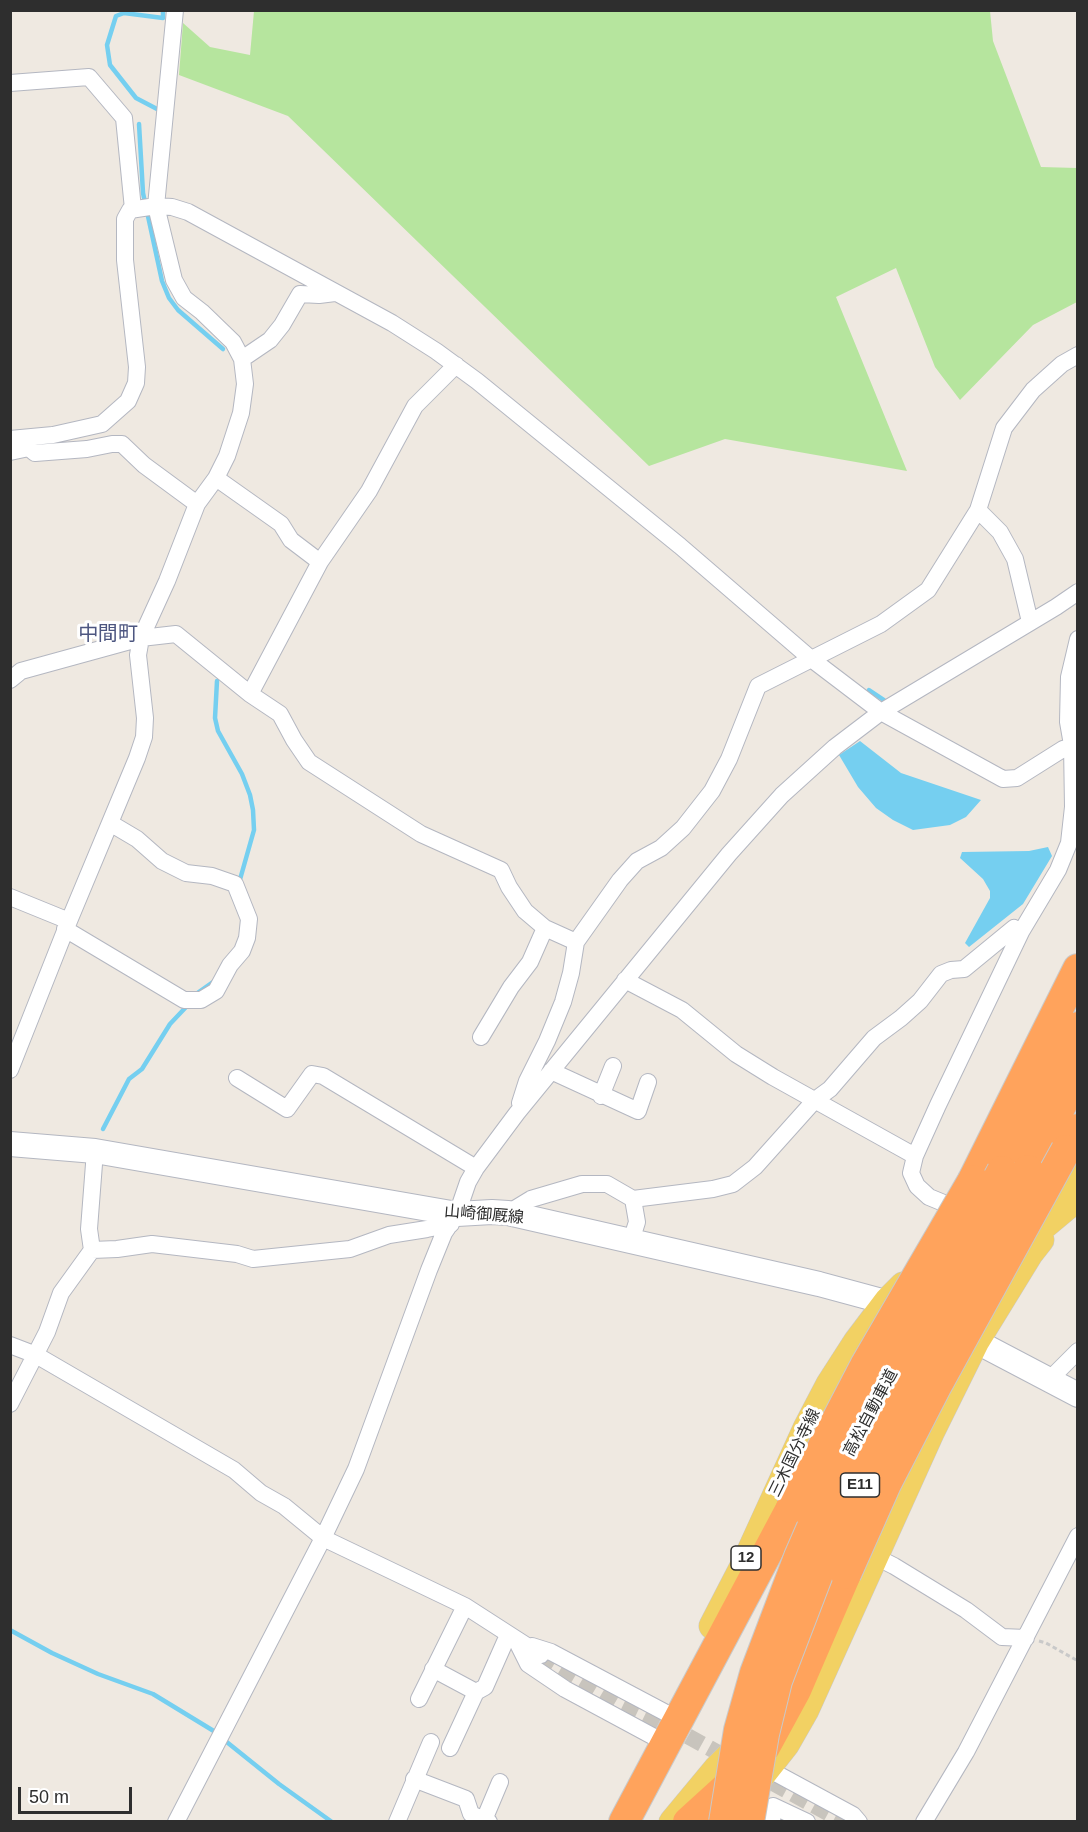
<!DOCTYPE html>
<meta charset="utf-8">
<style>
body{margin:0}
#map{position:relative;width:1088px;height:1832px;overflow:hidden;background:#efe9e1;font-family:Helvetica,sans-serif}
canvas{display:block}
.frame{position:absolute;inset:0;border:12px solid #2e2e2e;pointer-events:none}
.scale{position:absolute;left:18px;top:1787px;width:114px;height:27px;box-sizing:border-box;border:3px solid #2e2e2e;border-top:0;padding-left:8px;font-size:18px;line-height:21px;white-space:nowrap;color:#2e2e2e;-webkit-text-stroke:4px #fff;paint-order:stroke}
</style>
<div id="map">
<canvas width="1088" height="1832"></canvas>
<div class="frame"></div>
<div class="scale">50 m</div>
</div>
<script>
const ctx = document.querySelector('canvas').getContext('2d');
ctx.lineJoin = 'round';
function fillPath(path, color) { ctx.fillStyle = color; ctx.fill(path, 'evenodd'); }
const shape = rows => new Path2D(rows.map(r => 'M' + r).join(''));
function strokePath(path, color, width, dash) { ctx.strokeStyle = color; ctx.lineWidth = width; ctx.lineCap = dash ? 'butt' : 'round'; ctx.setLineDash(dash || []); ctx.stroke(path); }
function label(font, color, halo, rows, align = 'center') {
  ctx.font = font + ' Helvetica,"Noto Sans JP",sans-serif'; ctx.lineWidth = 6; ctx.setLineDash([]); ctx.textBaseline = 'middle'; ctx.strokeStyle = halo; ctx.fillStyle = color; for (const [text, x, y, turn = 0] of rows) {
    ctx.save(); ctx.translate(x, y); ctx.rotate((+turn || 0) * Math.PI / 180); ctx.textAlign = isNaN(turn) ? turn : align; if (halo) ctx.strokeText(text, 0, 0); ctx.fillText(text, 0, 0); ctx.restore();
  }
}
const green = shape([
 [254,11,990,11,993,41,1041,167,1077,168,1077,302,1033,325,960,400,935,367,896,268,836,297,907,471,725,439,649,466,288,116,179,75,183,23,210,47,250,55]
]);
const water = shape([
 [860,741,901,773,981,800,966,817,950,825,913,830,893,820,876,808,858,787,839,755],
 [1048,847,1052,856,1023,904,969,947,965,943,990,898,990,891,983,879,960,858,962,852,1029,851]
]);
const stream = shape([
 [157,109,136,98,110,65,107,45,116,16,124,13,163,18,163,10],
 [139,124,143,193,162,281,169,298,178,310,223,349],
 [217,681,215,718,218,731,242,774,250,795,253,810,254,830,239,883],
 [869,690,884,700],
 [196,994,213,982],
 [103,1129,129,1079,142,1069,170,1024,187,1006],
 [10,1630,52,1653,98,1674,153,1694,217,1733],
 [223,1739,279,1784,332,1822]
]);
const streetTunnel = shape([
 [541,1655,623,1704,682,1733,844,1822]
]);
const path = shape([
 [1039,1641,1046,1643,1078,1661]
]);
const street = shape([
 [10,83,89,77,124,118,133,209],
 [242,359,270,340,282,325,300,294,319,295,335,293],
 [28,438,29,448,35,453,87,449,112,444,122,444,144,465,197,504],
 [10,439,53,435,102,424,128,401,136,383,137,367,125,260,125,219,130,210,156,206,175,10],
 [10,452,29,448],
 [216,478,281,524,291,540,320,562],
 [978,510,1000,532,1015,559,1030,622],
 [10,680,21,671,141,638,176,634,250,694,280,714,294,740,309,762,421,834,501,870,509,887,525,911,545,928,576,942],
 [250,694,320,562,369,491,415,406,456,365],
 [10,897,69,921],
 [65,929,184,1000,201,1000,216,991,230,965,242,951,247,938,249,919,235,884,212,876,186,873,162,861,137,839,110,823],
 [625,980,682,1010,736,1054,773,1077,915,1156],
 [481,1037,511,987,530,962,545,928],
 [10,1070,69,921,137,758,144,737,145,718,138,655,141,638,167,581,197,504,216,478,227,456,241,413,245,384,242,359,233,342,202,312,184,298,174,280,156,206,172,207,188,212,392,323,436,351,477,381,680,546,810,658,881,712,1003,779,1017,778,1063,749,1078,745],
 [551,1071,638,1111,648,1082],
 [237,1078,287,1109,312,1074,323,1076,476,1168],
 [601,1096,613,1066],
 [520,1103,527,1081,547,1041,563,1002,571,973,576,942,620,880,637,861,661,848,683,828,712,791,729,759,758,686,881,624,928,590,978,510,1004,428,1033,390,1062,364,1078,355],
 [633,1199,713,1189,733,1184,755,1167,815,1100,830,1089,874,1038,901,1018,920,1001,941,974,951,970,964,969,1014,928,1021,932],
 [963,1211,929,1197,917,1186,911,1173,915,1156,938,1105,1021,932,1058,870,1069,843,1073,807,1072,745,1068,722,1069,677,1078,639],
 [508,1213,531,1199,582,1184,607,1184,633,1199,637,1222,631,1241],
 [92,1250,117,1249,152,1244,237,1254,253,1259,350,1249,389,1235,427,1229,451,1224],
 [10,1345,36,1355,234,1470,261,1493,284,1506,323,1538,465,1606,541,1655],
 [1049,1380,1078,1351],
 [10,1404,47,1332,61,1293,92,1250,89,1229,95,1151],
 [876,1557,894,1566,966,1610,1002,1637,1026,1638],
 [517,1642,528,1664,565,1689,656,1738],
 [532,1646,551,1652,668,1714],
 [433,1669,476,1692],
 [419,1699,465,1606],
 [450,1748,476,1692,485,1687,508,1635],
 [768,1769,853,1815,859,1822],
 [414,1779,466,1799,471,1814,489,1822],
 [484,1820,500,1782],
 [176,1822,323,1538,356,1469,429,1270,444,1233,457,1214,468,1182,476,1168,517,1113,729,854,782,795,835,747,881,712,1056,607,1078,592],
 [397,1822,431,1742],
 [772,1822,773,1806,807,1822],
 [924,1822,966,1752,1078,1536]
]);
const secondary = shape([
 [10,1144,95,1151,457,1214,492,1212,508,1213,819,1284,904,1307],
 [960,1333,1078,1395]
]);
const primary = shape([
 [1036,1194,1078,1174],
 [1012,1253,1078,1198],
 [712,1626,744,1564,806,1428,829,1384,856,1342,887,1301,903,1285],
 [753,1787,786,1745,806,1710,932,1431,976,1342,1030,1254,1041,1240],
 [672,1822,716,1769,741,1744]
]);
const highway = shape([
 [1066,1150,1078,1129],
 [1028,1170,1078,1073],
 [1002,1171,1078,1027],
 [973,1180,1078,969],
 [624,1822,791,1508],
 [688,1822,743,1772,765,1747,796,1690,846,1574]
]);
const highwayBridge = shape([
 [791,1508,866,1364,973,1180],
 [846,1574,886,1484,937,1385,1066,1150],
 [724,1822,739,1730,755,1673,799,1557,823,1502,1002,1171],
 [749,1822,764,1734,777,1681,823,1561,846,1513,1028,1170]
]);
const shields = [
 [860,1485,39],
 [746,1558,30]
];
const shieldNames = [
 ["E11",860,1485],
 ["12",746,1558]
];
const streetNames = [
 ["山崎御厩線",484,1215,5],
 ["高松自動車道",871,1413,-62],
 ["三木国分寺線",795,1453,-64]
];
const quarterNames = [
 ["中間町",108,634]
];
fillPath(green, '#b6e59e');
fillPath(water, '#75cff0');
strokePath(stream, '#75cff0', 4.5);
strokePath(streetTunnel, '#c8c4bd', 16, [16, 8]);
strokePath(street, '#b4b7c1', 18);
strokePath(secondary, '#b4b7c1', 26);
strokePath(primary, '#c9c9c9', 27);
strokePath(highway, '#c9c9c9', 32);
strokePath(path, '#c9c9c9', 3, [4.5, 3]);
strokePath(street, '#fff', 16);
strokePath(secondary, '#fff', 24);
strokePath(primary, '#f2d163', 26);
strokePath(highway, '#ffa35c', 30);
strokePath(highwayBridge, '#c9c9c9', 32, []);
strokePath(highwayBridge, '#ffa35c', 30);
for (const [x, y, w] of shields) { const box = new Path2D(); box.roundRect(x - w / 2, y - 12, w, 24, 4.5); ctx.fillStyle = '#fff'; ctx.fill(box); strokePath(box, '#2e2e2e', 1.5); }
label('bold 15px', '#2e2e2e', null, shieldNames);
label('16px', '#2e2e2e', '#fff', streetNames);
label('20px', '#4d5680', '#fff', quarterNames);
</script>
